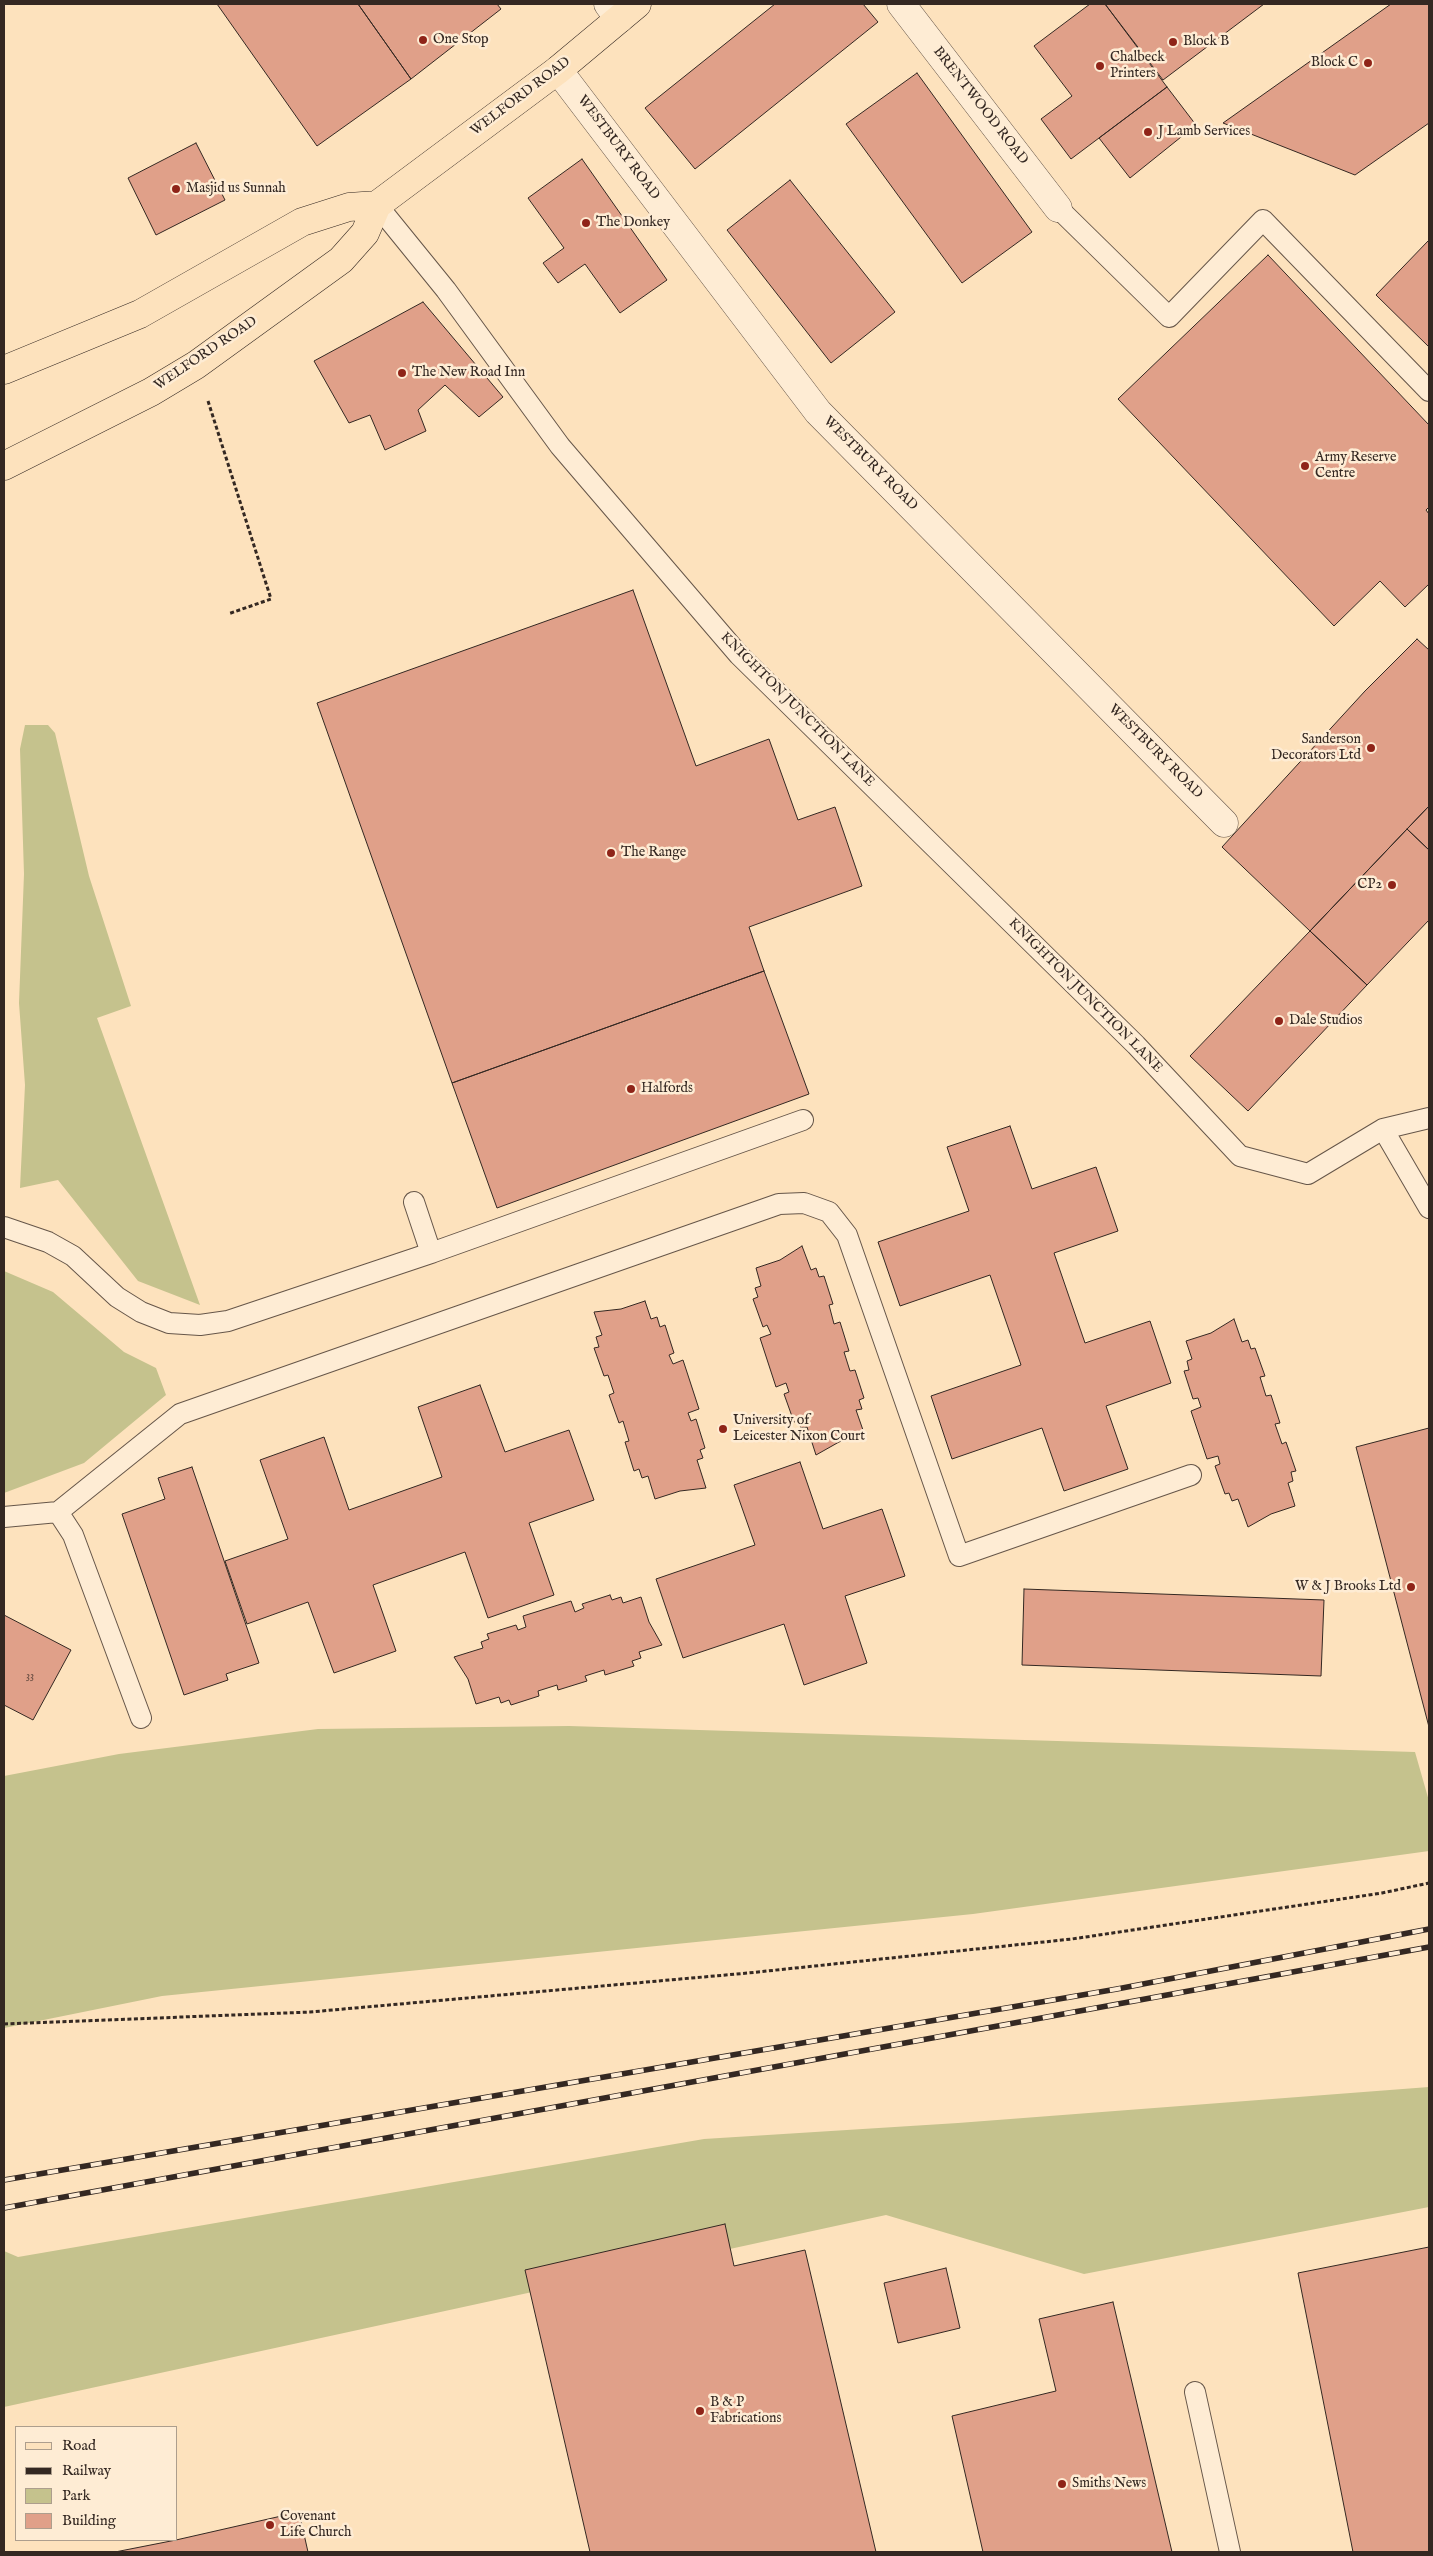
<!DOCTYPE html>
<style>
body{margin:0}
#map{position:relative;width:1433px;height:2556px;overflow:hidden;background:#fde2bd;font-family:"IM FELL English",serif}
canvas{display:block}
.frame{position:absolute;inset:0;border:5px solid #342822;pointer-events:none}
.legend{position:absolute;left:15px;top:2426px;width:162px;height:115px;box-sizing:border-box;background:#feecd4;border:1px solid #ad9e8d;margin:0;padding:6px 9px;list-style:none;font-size:15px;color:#342822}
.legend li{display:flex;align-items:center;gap:10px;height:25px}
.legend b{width:25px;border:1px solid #ad9e8d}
</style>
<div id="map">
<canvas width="1433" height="2556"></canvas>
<div class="frame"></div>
<ul class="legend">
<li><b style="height:6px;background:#fde2bd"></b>Road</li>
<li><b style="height:6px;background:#342822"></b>Railway</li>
<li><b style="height:14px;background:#c5c28d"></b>Park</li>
<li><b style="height:14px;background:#e0a089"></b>Building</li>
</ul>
</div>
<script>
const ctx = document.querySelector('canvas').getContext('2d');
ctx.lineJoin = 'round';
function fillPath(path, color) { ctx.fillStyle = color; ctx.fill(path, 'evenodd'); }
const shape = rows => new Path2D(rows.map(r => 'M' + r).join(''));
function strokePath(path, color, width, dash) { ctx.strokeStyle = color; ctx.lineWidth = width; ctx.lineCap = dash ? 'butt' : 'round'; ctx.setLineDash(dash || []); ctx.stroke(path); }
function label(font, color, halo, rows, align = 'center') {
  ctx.font = font + ' "IM FELL English",serif'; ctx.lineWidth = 5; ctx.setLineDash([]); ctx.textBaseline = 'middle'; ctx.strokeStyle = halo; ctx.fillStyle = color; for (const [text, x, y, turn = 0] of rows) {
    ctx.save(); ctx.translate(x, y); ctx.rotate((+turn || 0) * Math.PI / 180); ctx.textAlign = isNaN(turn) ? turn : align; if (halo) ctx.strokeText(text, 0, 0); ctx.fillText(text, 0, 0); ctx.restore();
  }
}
const green = shape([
 [25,725,48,725,55,733,89,876,131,1006,97,1018,200,1305,138,1281,58,1180,20,1188,25,1085,19,1003,24,874,20,749],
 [4,1271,53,1292,124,1352,156,1368,166,1395,84,1463,4,1493],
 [569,1726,1415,1752,1429,1801,1429,1851,973,1914,162,1996,4,2028,4,1776,119,1754,318,1729],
 [1429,2087,1429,2207,1084,2274,886,2215,4,2407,4,2251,18,2257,704,2139,958,2123]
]);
const building = shape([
 [217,4,358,4,411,79,317,146,217,4],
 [358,4,497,4,501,9,411,79,358,4],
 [775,4,863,4,878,22,695,169,645,108,775,4],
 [1090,4,1105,4,1167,87,1071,159,1041,119,1072,96,1034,46,1090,4],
 [1105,4,1264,4,1163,80,1105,4],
 [1391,4,1429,4,1429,123,1355,175,1223,123,1391,4],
 [917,73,1032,232,962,283,846,124,917,73],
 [1167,87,1196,125,1130,178,1099,138,1167,87],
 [196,143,225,200,156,235,128,178,196,143],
 [582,159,667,280,620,313,585,264,558,283,543,263,564,248,528,198,582,159],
 [790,180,895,312,831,363,727,230,790,180],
 [1429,240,1429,347,1376,295,1429,240],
 [1268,255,1429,425,1429,507,1426,510,1429,514,1429,584,1405,607,1380,581,1334,626,1118,399,1268,255],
 [423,302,503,397,479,417,445,385,418,410,426,431,385,450,370,415,349,423,314,361,423,302],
 [633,590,696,766,769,739,798,820,835,807,862,886,749,927,764,971,452,1083,317,703,633,590],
 [1417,639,1429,650,1429,806,1310,931,1222,847,1365,691,1417,639],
 [1429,806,1429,850,1407,829,1429,806],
 [1407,829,1429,850,1429,920,1367,985,1310,931,1407,829],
 [1310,931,1367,985,1248,1111,1190,1056,1310,931],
 [764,971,809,1094,497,1208,452,1083,764,971],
 [1010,1126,1032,1189,1096,1167,1118,1231,1054,1253,1085,1343,1150,1321,1171,1383,1106,1406,1128,1469,1064,1491,1042,1428,952,1459,931,1396,1021,1365,990,1275,900,1306,878,1242,969,1211,947,1147,1010,1126],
 [802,1246,811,1270,816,1268,819,1277,824,1276,833,1304,829,1305,834,1324,840,1322,849,1351,844,1352,850,1371,855,1370,864,1398,859,1400,862,1409,856,1410,864,1433,839,1442,816,1455,807,1427,801,1428,798,1421,794,1422,784,1394,789,1392,786,1383,776,1387,760,1338,771,1334,767,1325,763,1327,753,1299,758,1297,755,1288,761,1286,756,1268,780,1260,802,1246],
 [645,1301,651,1319,657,1317,660,1327,665,1325,674,1353,669,1355,673,1364,683,1360,699,1409,688,1413,691,1421,696,1419,705,1448,700,1450,703,1458,697,1460,706,1488,680,1491,655,1499,648,1476,642,1478,639,1469,634,1471,625,1442,629,1441,623,1421,619,1423,609,1395,614,1393,608,1375,604,1376,594,1348,599,1347,596,1337,602,1335,594,1312,621,1309,645,1301],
 [1234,1319,1242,1342,1248,1340,1251,1349,1255,1348,1265,1376,1260,1377,1266,1396,1271,1395,1280,1423,1275,1424,1282,1444,1286,1442,1296,1471,1291,1472,1293,1481,1288,1483,1295,1506,1271,1514,1248,1527,1238,1499,1232,1501,1229,1493,1225,1494,1215,1466,1220,1464,1218,1456,1207,1459,1191,1411,1201,1407,1198,1398,1193,1399,1184,1371,1189,1370,1187,1361,1192,1359,1186,1341,1211,1333,1234,1319],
 [480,1385,505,1452,569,1430,594,1500,529,1523,554,1595,488,1618,465,1552,373,1585,396,1651,334,1673,308,1602,247,1624,225,1561,288,1539,260,1460,324,1437,349,1510,442,1477,418,1407,480,1385],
 [1429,1428,1429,1727,1356,1447,1429,1428],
 [800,1462,823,1529,882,1509,905,1576,845,1596,867,1663,804,1685,784,1624,683,1658,656,1579,755,1545,734,1485,800,1462],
 [192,1467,259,1663,226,1674,228,1680,184,1695,122,1514,165,1499,158,1478,192,1467],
 [1024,1589,1324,1600,1321,1676,1022,1665,1024,1589],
 [610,1595,612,1600,621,1597,623,1603,641,1597,649,1622,662,1645,639,1652,641,1658,632,1661,634,1666,605,1675,604,1670,585,1676,587,1681,558,1690,557,1685,538,1691,539,1696,511,1705,509,1700,501,1703,499,1697,476,1704,468,1679,454,1657,483,1648,481,1642,489,1639,487,1634,516,1625,518,1630,526,1627,523,1616,571,1601,575,1612,584,1608,582,1604,610,1595],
 [4,1615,71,1650,33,1720,4,1705,4,1615],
 [725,2224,734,2266,805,2250,876,2552,590,2552,525,2270,725,2224],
 [1429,2247,1429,2552,1353,2552,1298,2273,1429,2247],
 [946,2268,960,2328,898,2343,884,2283,946,2268],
 [1113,2302,1172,2552,983,2552,952,2416,1056,2391,1039,2319,1113,2302],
 [299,2512,308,2552,115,2552,176,2540,299,2512]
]);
const path = shape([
 [208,401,271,599,228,614],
 [4,2024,310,2012,748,1973,1072,1939,1382,1893,1429,1883]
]);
const lane = shape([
 [377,205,446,290,560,446,739,655,1136,1045,1240,1156,1308,1174,1383,1129,1429,1118],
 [1058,208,1169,317,1263,220,1429,391],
 [1383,1129,1429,1208],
 [4,1227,48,1242,73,1256,117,1297,141,1312,169,1323,200,1325,228,1321,431,1253,414,1202],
 [431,1253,803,1120],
 [58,1512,73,1535,141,1718],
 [4,1517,58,1512,180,1414,779,1204,804,1203,829,1212,847,1235,959,1556,1191,1475],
 [1195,2392,1230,2552]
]);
const street = shape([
 [608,4,619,19],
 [901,4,1058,208],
 [558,70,818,412,1224,823]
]);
const primary = shape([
 [4,370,140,314,302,222,349,207,377,205],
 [4,466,151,392,196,365,341,260,365,233,377,205,558,70,637,4]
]);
const rail = shape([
 [4,2180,1117,1989,1429,1929],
 [4,2208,1429,1947]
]);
const markers = [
 [423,40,5,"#8f2418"],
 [1173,42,5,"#8f2418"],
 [1368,63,5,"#8f2418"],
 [1100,66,5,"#8f2418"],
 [1148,132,5,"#8f2418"],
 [176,189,5,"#8f2418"],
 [586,223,5,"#8f2418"],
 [402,373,5,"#8f2418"],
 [1305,466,5,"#8f2418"],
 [1371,748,5,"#8f2418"],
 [611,853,5,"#8f2418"],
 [1392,885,5,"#8f2418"],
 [1279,1021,5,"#8f2418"],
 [631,1089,5,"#8f2418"],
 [723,1429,5,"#8f2418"],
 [1411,1587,5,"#8f2418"],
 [700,2411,5,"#8f2418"],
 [1062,2484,5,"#8f2418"],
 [270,2525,5,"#8f2418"]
];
const numberNames = [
 ["33",30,1677]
];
const poiNames = [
 ["One Stop",433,40],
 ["Block B",1183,42],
 ["Chalbeck",1110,58],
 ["Printers",1110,74],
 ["Block C",1358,63,"right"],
 ["J Lamb Services",1158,132],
 ["Masjid us Sunnah",186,189],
 ["The Donkey",596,223],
 ["The New Road Inn",412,373],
 ["Army Reserve",1315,458],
 ["Centre",1315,474],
 ["Sanderson",1361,740,"right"],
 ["Decorators Ltd",1361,756,"right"],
 ["The Range",621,853],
 ["CP2",1382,885,"right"],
 ["Dale Studios",1289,1021],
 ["Halfords",641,1089],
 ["University of",733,1421],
 ["Leicester Nixon Court",733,1437],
 ["W & J Brooks Ltd",1401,1587,"right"],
 ["B & P",710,2403],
 ["Fabrications",710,2419],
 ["Smiths News",1072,2484],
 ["Covenant",280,2517],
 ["Life Church",280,2533]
];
const streetNames = [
 ["WELFORD ROAD",521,97,-37],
 ["BRENTWOOD ROAD",980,106,52],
 ["WESTBURY ROAD",618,148,53],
 ["WELFORD ROAD",206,354,-34],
 ["WESTBURY ROAD",870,464,45],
 ["KNIGHTON JUNCTION LANE",797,710,45],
 ["WESTBURY ROAD",1155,752,45],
 ["KNIGHTON JUNCTION LANE",1085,996,45]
];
fillPath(green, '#c5c28d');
fillPath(building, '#e0a089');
strokePath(building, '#342822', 1);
strokePath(lane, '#665649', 22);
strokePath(street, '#665649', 29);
strokePath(primary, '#342822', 29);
strokePath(path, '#342822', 3, [4, 2.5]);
strokePath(lane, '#feecd4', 20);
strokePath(street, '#feecd4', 28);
strokePath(primary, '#fde2bd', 28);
strokePath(rail, '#342822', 5.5);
strokePath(rail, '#feecd4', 4, [11]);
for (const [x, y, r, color] of markers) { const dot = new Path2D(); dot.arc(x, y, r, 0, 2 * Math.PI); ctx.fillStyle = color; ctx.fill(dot); strokePath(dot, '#feecd4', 2); }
label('11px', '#5f463c', null, numberNames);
label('14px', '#342822', '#feecd4', poiNames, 'left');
label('14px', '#342822', '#feecd4', streetNames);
</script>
